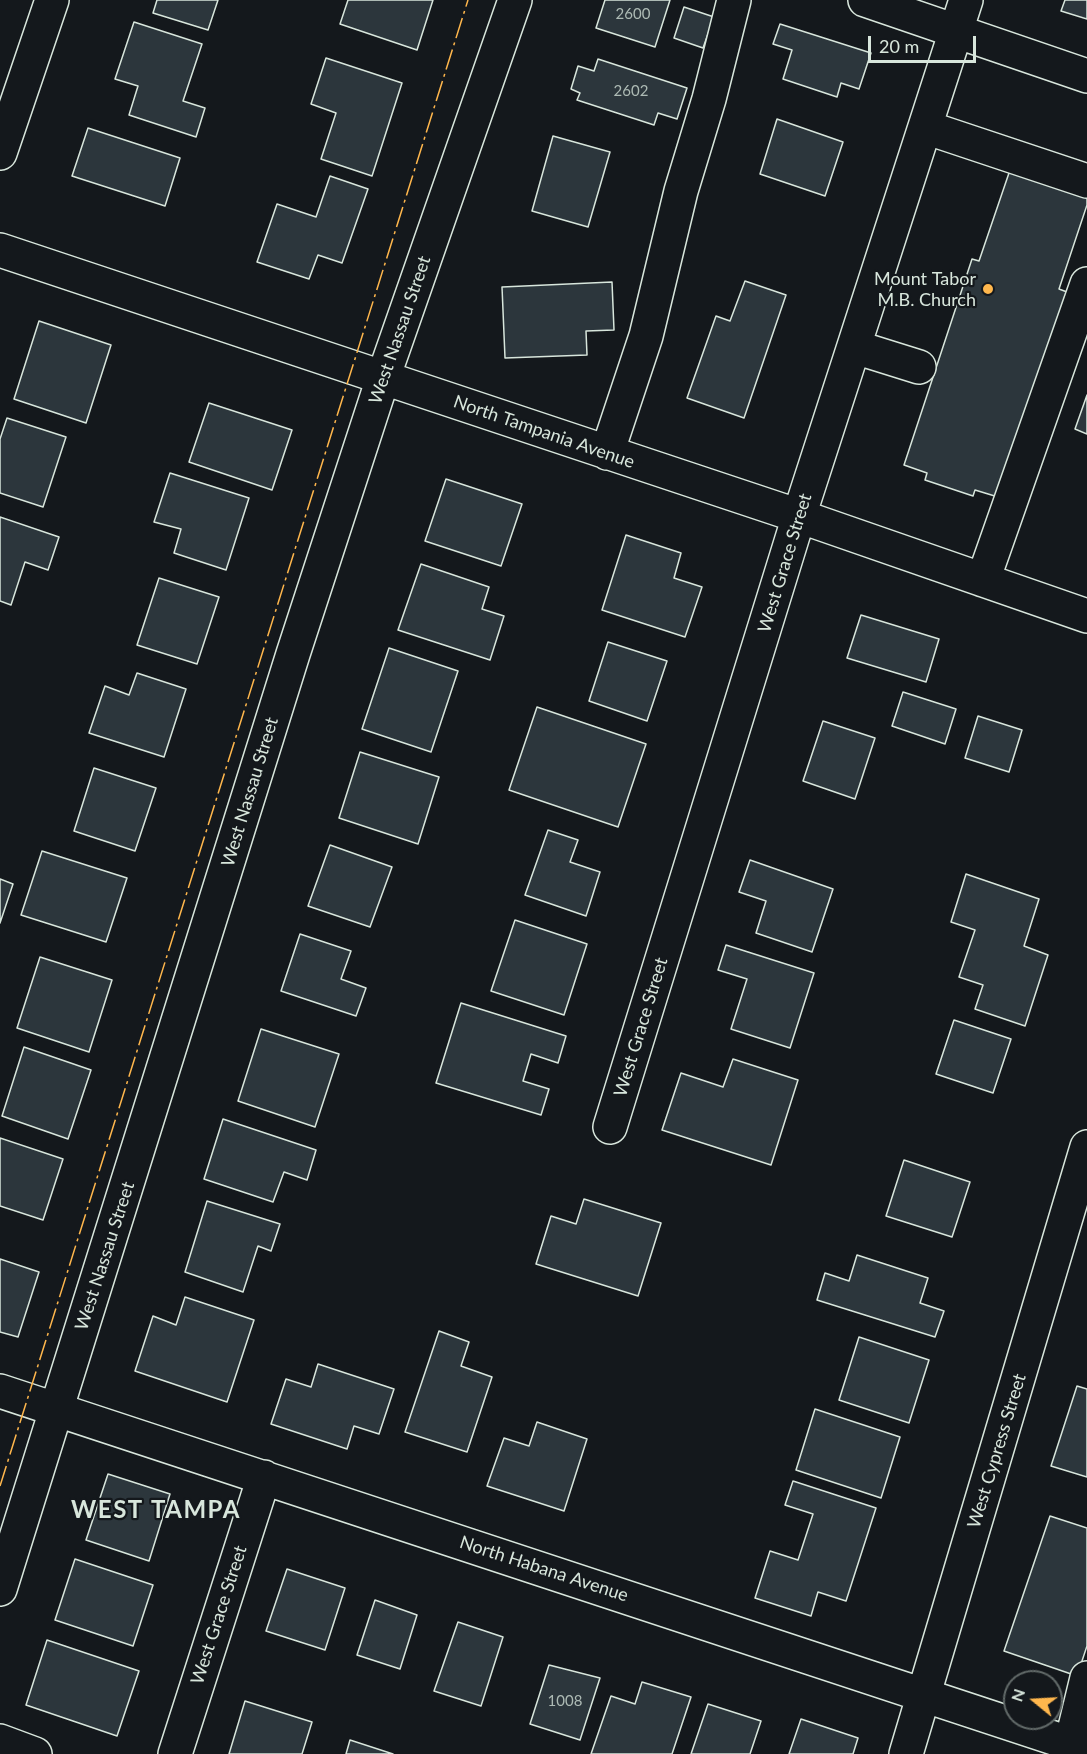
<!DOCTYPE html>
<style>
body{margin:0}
#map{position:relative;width:1087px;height:1754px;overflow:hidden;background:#14181c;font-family:Lato,sans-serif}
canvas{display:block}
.north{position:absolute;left:1003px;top:1670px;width:60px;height:60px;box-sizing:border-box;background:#14181c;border:2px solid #626a69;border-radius:50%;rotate:288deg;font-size:16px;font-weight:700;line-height:24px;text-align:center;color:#d8e6dc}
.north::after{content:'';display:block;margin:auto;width:21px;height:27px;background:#ffb74d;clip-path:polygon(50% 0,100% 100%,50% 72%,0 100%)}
.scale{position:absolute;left:868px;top:36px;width:108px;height:27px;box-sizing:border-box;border:3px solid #d8e6dc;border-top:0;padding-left:8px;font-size:18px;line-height:21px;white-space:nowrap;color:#d8e6dc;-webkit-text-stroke:4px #14181c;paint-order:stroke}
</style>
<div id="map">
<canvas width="1087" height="1754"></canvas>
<div class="north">N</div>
<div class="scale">20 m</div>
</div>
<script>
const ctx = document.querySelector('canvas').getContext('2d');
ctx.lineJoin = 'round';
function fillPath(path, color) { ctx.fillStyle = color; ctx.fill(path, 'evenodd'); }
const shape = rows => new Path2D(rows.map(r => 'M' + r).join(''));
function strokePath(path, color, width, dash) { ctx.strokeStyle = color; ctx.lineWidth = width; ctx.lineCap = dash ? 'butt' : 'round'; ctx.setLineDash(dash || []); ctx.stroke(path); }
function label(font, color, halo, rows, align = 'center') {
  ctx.font = font + ' Lato,sans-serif'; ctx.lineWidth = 4.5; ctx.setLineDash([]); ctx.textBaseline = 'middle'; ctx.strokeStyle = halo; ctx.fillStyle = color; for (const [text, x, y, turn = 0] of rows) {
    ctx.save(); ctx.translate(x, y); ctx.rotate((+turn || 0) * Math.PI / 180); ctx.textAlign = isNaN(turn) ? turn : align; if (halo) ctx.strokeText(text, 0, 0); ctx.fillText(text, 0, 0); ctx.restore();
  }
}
const building = shape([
 [157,0,218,0,208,30,153,13,157,0],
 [348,0,433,0,417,50,340,24,348,0],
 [605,0,670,0,655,47,596,28,605,0],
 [1065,0,1087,0,1087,19,1061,11,1065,0],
 [684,7,714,17,703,48,674,38,684,7],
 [134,22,202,44,183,101,205,108,196,137,129,115,138,86,115,79,134,22],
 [780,24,871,53,859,89,841,83,837,97,783,79,792,50,773,44,780,24],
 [326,58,402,83,372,176,321,159,336,113,311,104,326,58],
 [598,59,687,88,677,119,658,113,654,125,577,100,580,93,571,89,578,66,594,71,598,59],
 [777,119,843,142,825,196,760,174,777,119],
 [88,128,180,158,165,206,72,176,88,128],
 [553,136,610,152,588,227,532,211,553,136],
 [1010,170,1087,198,1087,205,1059,289,1067,292,998,497,975,490,973,496,925,480,927,473,904,465,972,259,979,261,1010,170],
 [330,176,368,189,342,263,318,255,309,279,257,262,277,204,316,217,330,176],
 [745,281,786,295,744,418,687,398,716,316,730,321,745,281],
 [612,282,614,330,586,331,587,355,505,358,502,287,612,282],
 [39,321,111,345,86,423,14,399,39,321],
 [1087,395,1087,434,1075,429,1087,395],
 [209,403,292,430,272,490,189,462,209,403],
 [7,418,66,437,43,507,0,493,0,439,7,418],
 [170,473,249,498,226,570,174,553,181,529,154,522,170,473],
 [446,479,522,504,501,566,425,541,446,479],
 [0,517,59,537,48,570,25,562,11,605,0,601,0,517],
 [626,535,681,553,674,578,702,587,685,637,602,610,626,535],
 [421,564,489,587,482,609,504,616,490,660,398,630,421,564],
 [159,578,219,597,197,664,137,645,159,578],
 [861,615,939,639,926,682,847,658,861,615],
 [608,642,667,661,647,721,589,701,608,642],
 [389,648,458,671,431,752,362,729,389,648],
 [137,673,186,689,164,757,89,733,105,686,129,695,137,673],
 [903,692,956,709,945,744,892,726,903,692],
 [537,707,646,744,618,827,509,790,537,707],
 [978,716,1022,730,1009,772,965,758,978,716],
 [823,721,875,738,855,799,803,781,823,721],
 [360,752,439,777,418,844,339,818,360,752],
 [94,768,156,788,135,851,74,831,94,768],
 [548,830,578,840,570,862,600,872,586,916,525,895,548,830],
 [330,845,392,867,370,927,308,906,330,845],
 [42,851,127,878,106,942,21,915,42,851],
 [750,860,833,889,812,952,756,933,766,901,739,892,750,860],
 [966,874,1039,899,1024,946,1048,955,1025,1026,975,1009,983,985,959,977,975,930,951,922,966,874],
 [0,879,13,884,0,923,0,879],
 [515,920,587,944,564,1015,491,991,515,920],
 [300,934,351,951,341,979,366,988,356,1016,281,991,300,934],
 [726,945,814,973,790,1048,731,1029,747,979,718,970,726,945],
 [40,957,112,980,89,1052,17,1028,40,957],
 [461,1003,566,1036,558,1063,531,1054,523,1081,549,1089,541,1115,436,1083,461,1003],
 [954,1020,1011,1039,993,1093,936,1074,954,1020],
 [261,1029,339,1054,315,1127,238,1101,261,1029],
 [24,1047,91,1070,68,1139,2,1116,24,1047],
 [733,1059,798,1080,771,1165,662,1130,681,1073,723,1087,733,1059],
 [223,1119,316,1150,307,1180,284,1172,273,1202,204,1179,223,1119],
 [0,1138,63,1159,43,1220,0,1206,0,1138],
 [904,1160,970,1182,952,1237,886,1216,904,1160],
 [584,1199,661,1223,638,1296,536,1264,551,1216,576,1224,584,1199],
 [207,1201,280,1224,271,1251,258,1246,243,1292,185,1272,207,1201],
 [857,1255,928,1278,920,1303,944,1311,935,1337,817,1300,825,1273,849,1281,857,1255],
 [0,1259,39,1272,18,1337,0,1332,0,1259],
 [185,1297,254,1320,227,1402,135,1371,153,1316,176,1325,185,1297],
 [439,1331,469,1342,461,1366,492,1377,467,1452,405,1432,439,1331],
 [859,1337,929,1360,909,1423,839,1400,859,1337],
 [318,1364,394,1389,379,1434,354,1426,347,1449,271,1424,286,1379,311,1387,318,1364],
 [1077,1386,1087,1389,1087,1477,1051,1466,1077,1386],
 [815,1409,900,1437,881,1498,796,1470,815,1409],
 [537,1422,587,1439,564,1511,487,1486,504,1438,529,1446,537,1422],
 [108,1474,170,1494,149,1561,86,1540,108,1474],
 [793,1481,876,1508,846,1601,818,1592,811,1616,755,1598,770,1551,798,1560,813,1514,785,1505,793,1481],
 [1050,1516,1087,1528,1087,1646,1077,1676,1004,1651,1050,1516],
 [75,1559,153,1585,133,1646,55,1620,75,1559],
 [287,1569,345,1588,325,1650,266,1631,287,1569],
 [375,1600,417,1615,400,1669,357,1655,375,1600],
 [458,1622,503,1637,481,1706,434,1691,458,1622],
 [47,1640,139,1671,117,1736,26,1705,47,1640],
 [549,1665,600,1678,580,1740,530,1724,549,1665],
 [642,1682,691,1697,672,1754,591,1754,611,1696,635,1704,642,1682],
 [245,1701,312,1722,302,1754,229,1754,245,1701],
 [708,1704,761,1721,750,1754,691,1754,708,1704],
 [801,1719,858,1738,853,1754,789,1754,801,1719],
 [350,1740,393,1754,346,1754,350,1740]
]);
const minor = shape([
 [865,0,1087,76],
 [925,127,1087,181],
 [0,153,52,0],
 [0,250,799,516,1087,616],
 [855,347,919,367],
 [607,453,646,336,681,191,709,99,734,0],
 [983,580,1087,284],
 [610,1127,799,516,966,0],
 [0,1391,1087,1749],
 [0,1589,293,654,383,378,515,0],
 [0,1741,35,1754],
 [1071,1744,1087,1678],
 [175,1754,264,1477],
 [906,1754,1087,1147]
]);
const power = shape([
 [0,1486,468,0]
]);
const markers = [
 [988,289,6,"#ffb74d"]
];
const numberNames = [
 ["2600",633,14],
 ["2602",631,91],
 ["1008",565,1701]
];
const poiNames = [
 ["Mount Tabor",976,279],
 ["M.B. Church",976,300]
];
const streetNames = [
 ["West Nassau Street",400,330,-71],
 ["North Tampania Avenue",544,432,19],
 ["West Grace Street",785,563,-73],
 ["West Nassau Street",250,792,-73],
 ["West Grace Street",641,1027,-73],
 ["West Nassau Street",105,1256,-72],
 ["West Cypress Street",997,1451,-73],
 ["North Habana Avenue",544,1569,18],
 ["West Grace Street",219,1615,-72]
];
const districtNames = [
 ["WEST TAMPA",156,1510]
];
fillPath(building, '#2c363c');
strokePath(building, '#d8e6dc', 1.5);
strokePath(minor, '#d8e6dc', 36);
strokePath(minor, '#14181c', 33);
strokePath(power, '#ffb74d', 1.5, [21, 4.5, 3, 4.5]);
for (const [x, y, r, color] of markers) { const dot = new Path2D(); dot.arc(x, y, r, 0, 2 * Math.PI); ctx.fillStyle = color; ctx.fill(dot); strokePath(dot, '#14181c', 2); }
label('15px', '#adbab4', null, numberNames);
label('18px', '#d8e6dc', '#14181c', poiNames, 'right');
label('18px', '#d8e6dc', '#14181c', streetNames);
ctx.letterSpacing = '1.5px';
label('bold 24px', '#d8e6dc', '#14181c', districtNames);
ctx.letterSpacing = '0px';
</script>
